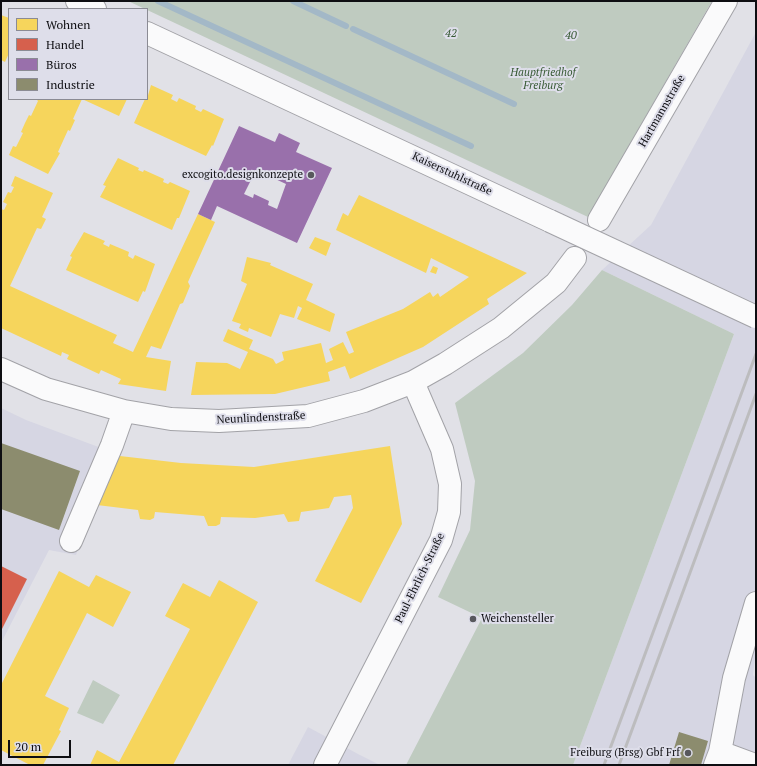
<!DOCTYPE html>
<meta charset="utf-8">
<style>
body{margin:0}
#map{position:relative;width:757px;height:766px;overflow:hidden;background:#e1e1e7;font-family:"PT Serif",serif}
canvas{display:block}
.frame{position:absolute;inset:0;border:2px solid #0e0e12;pointer-events:none}
.legend{position:absolute;left:8px;top:8px;width:140px;height:92px;box-sizing:border-box;background:#dedeea;border:1px solid #8b8b94;margin:0;padding:5px 7px;list-style:none;font-size:12px;color:#0e0e12}
.legend li{display:flex;align-items:center;gap:8px;height:20px}
.legend b{width:20px;border:1px solid #8b8b94}
.scale{position:absolute;left:8px;top:740px;width:63px;height:18px;box-sizing:border-box;border:2px solid #0e0e12;border-top:0;padding-left:5px;font-size:12px;line-height:14px;white-space:nowrap;color:#0e0e12;-webkit-text-stroke:3px #dedeea;paint-order:stroke}
</style>
<div id="map">
<canvas width="757" height="766"></canvas>
<div class="frame"></div>
<ul class="legend">
<li><b style="height:11px;background:#f6d55c"></b>Wohnen</li>
<li><b style="height:11px;background:#d6604d"></b>Handel</li>
<li><b style="height:11px;background:#9970ab"></b>Büros</li>
<li><b style="height:11px;background:#8c8c6e"></b>Industrie</li>
</ul>
<div class="scale">20 m</div>
</div>
<script>
const ctx = document.querySelector('canvas').getContext('2d');
ctx.lineJoin = 'round';
function fillPath(path, color) { ctx.fillStyle = color; ctx.fill(path, 'evenodd'); }
const shape = rows => new Path2D(rows.map(r => 'M' + r).join(''));
function strokePath(path, color, width, dash) { ctx.strokeStyle = color; ctx.lineWidth = width; ctx.lineCap = dash ? 'butt' : 'round'; ctx.setLineDash(dash || []); ctx.stroke(path); }
function label(font, color, halo, rows, align = 'center') {
  ctx.font = font + ' "PT Serif",serif'; ctx.lineWidth = 4; ctx.setLineDash([]); ctx.textBaseline = 'middle'; ctx.strokeStyle = halo; ctx.fillStyle = color; for (const [text, x, y, turn = 0] of rows) {
    ctx.save(); ctx.translate(x, y); ctx.rotate((+turn || 0) * Math.PI / 180); ctx.textAlign = isNaN(turn) ? turn : align; if (halo) ctx.strokeText(text, 0, 0); ctx.fillText(text, 0, 0); ctx.restore();
  }
}
const built = shape([
 [756,32,756,648,753,675,756,678,756,765,573,765,734,334,602,270,651,225],
 [1,408,26,420,112,452,76,555,49,550,1,643],
 [308,727,358,754,380,765,288,765]
]);
const green = shape([
 [128,1,712,1,588,217],
 [602,270,734,334,573,765,406,765,482,618,438,597,470,530,475,481,455,403,523,353,572,305],
 [93,680,120,695,103,724,77,713]
]);
const homes = shape([
 [1,15,9,18,9,53,5,62,1,60],
 [151,85,173,95,171,99,177,102,179,98,196,106,195,109,201,112,203,109,224,119,213,146,212,145,206,156,134,123,145,99,147,99],
 [36,99,127,99,119,116,82,99,73,119,75,120,70,131,68,130,58,152,60,153,48,174,9,155,13,146,16,147,23,133,21,132,25,123,29,115,31,116,38,101],
 [118,158,139,168,138,170,143,172,144,170,164,179,163,182,168,184,170,182,190,191,179,218,177,218,172,230,100,197,106,186,103,185],
 [15,176,53,193,42,217,46,219,41,229,37,228,10,286,117,335,113,343,133,352,198,214,215,222,188,282,190,286,183,303,180,304,161,349,151,346,146,357,171,361,166,391,118,384,121,379,101,370,99,374,67,359,69,355,62,352,61,356,1,328,1,209,4,210,7,204,3,202,8,192,11,193,14,187,11,186],
 [359,195,527,273,487,299,489,304,423,347,350,379,345,366,328,372,330,381,275,394,191,395,196,362,227,363,240,369,248,352,223,341,228,329,253,340,249,349,273,359,276,364,284,360,282,352,321,343,326,363,333,360,329,349,343,342,349,354,354,352,346,332,403,309,430,292,433,297,438,293,440,297,469,277,431,258,426,273,336,230,343,213,348,216],
 [84,232,105,241,103,244,109,247,110,244,129,252,128,256,133,259,135,255,155,264,145,292,143,291,138,302,66,270,72,257,70,256],
 [315,237,331,243,326,256,309,248],
 [247,257,271,263,270,265,313,284,306,300,335,314,330,332,297,319,302,308,298,306,294,318,280,314,271,337,249,328,248,332,239,328,241,324,232,321,247,284,241,281],
 [433,266,438,268,436,274,430,272],
 [390,446,402,524,361,603,315,581,353,508,351,495,334,497,329,508,301,512,299,521,288,522,284,514,255,518,221,517,220,524,216,526,208,526,204,516,155,512,154,518,150,520,140,519,138,510,97,505,111,455,181,463,254,467],
 [59,571,89,587,96,575,131,592,113,627,87,613,45,696,69,708,59,730,61,731,43,765,30,765,1,750,1,685],
 [219,580,258,602,173,765,90,765,97,750,119,762,190,629,165,616,183,583,210,597]
]);
const shops = shape([
 [1,566,27,579,1,631]
]);
const offices = shape([
 [239,126,275,142,279,133,300,143,296,152,332,168,297,243,217,206,211,220,198,214],
 [256,170,286,184,277,209,268,205,269,201,254,194,253,198,244,194]
]);
const industry = shape([
 [1,443,80,471,59,530,1,509],
 [679,732,708,741,701,765,669,765]
]);
const stream = shape([
 [158,1,471,146],
 [293,1,346,26],
 [353,29,514,104]
]);
const minor = shape([
 [77,1,95,9],
 [147,33,550,221],
 [599,220,726,1],
 [1,369,46,389,124,411,171,419,219,421,308,416,364,401,413,382,445,364,501,328,556,283,575,258],
 [71,541,112,445,124,411],
 [720,752,734,678,756,603],
 [325,765,441,540,449,512,450,484,442,449,413,382],
 [715,765,720,752,755,765]
]);
const rail = shape([
 [604,765,756,354],
 [619,765,756,394]
]);
const minorBridge = shape([
 [550,221,756,317]
]);
const markers = [
 [311,175,4,"#58585d"],
 [473,619,4,"#58585d"],
 [688,753,4,"#58585d"]
];
const parkNames = [
 ["42",451,34],
 ["40",571,36],
 ["Hauptfriedhof",543,73],
 ["Freiburg",543,86]
];
const streetNames = [
 ["Hartmannstraße",662,111,-60],
 ["Kaiserstuhlstraße",452,174,25],
 ["Neunlindenstraße",261,418,-3],
 ["Paul-Ehrlich-Straße",420,578,-64]
];
const poiNames = [
 ["excogito.designkonzepte",303,175],
 ["Weichensteller",481,619,"left"],
 ["Freiburg (Brsg) Gbf Frf",680,753]
];
fillPath(built, '#d6d6e3');
fillPath(green, '#bfcbc0');
fillPath(homes, '#f6d55c');
fillPath(shops, '#d6604d');
fillPath(offices, '#9970ab');
fillPath(industry, '#8c8c6e');
strokePath(stream, '#a3b8c7', 6);
strokePath(minor, '#a2a2a7', 24);
strokePath(minor, '#fafafb', 22);
strokePath(rail, '#bcbcbe', 3);
strokePath(minorBridge, '#a2a2a7', 24, []);
strokePath(minorBridge, '#fafafb', 22);
for (const [x, y, r, color] of markers) { const dot = new Path2D(); dot.arc(x, y, r, 0, 2 * Math.PI); ctx.fillStyle = color; ctx.fill(dot); strokePath(dot, '#dedeea', 1.5); }
label('italic 11px', '#365933', '#dedeea', parkNames);
label('11px', '#0e0e12', '#dedeea', streetNames);
label('11px', '#0e0e12', '#dedeea', poiNames, 'right');
</script>
